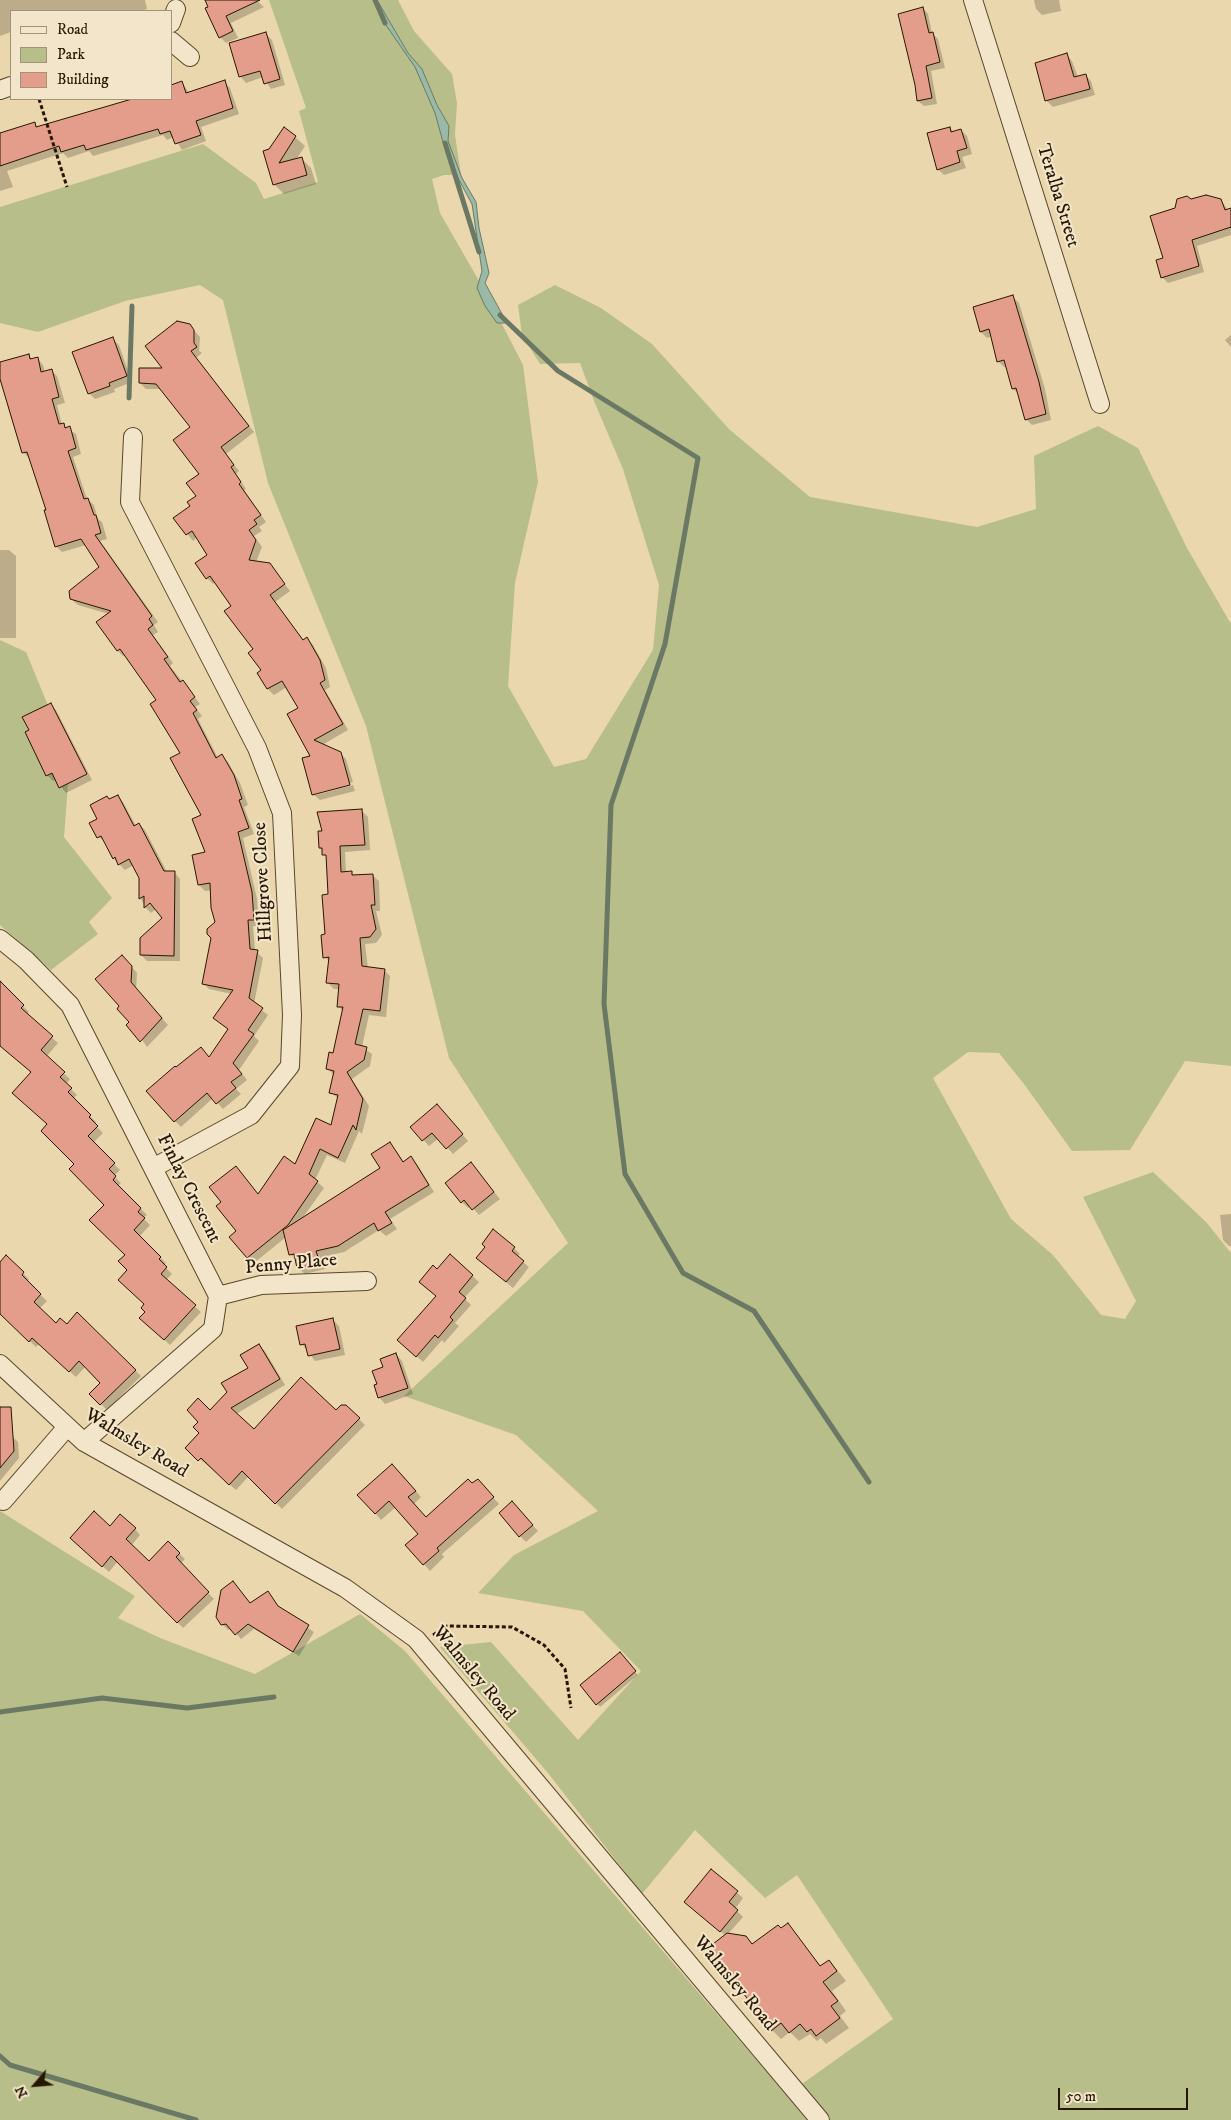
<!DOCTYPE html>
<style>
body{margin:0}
#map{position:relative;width:1231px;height:2120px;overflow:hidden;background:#ebd7ad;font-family:"IM FELL DW Pica",serif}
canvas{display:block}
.legend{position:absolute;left:10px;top:10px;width:162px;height:90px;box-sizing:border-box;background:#f2e5ca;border:1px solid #a19379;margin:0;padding:6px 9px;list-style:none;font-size:15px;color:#271700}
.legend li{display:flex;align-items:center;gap:10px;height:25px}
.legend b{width:25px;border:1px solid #a19379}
.north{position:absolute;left:10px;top:2060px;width:50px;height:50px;-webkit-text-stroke:4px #f2e5ca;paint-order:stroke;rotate:243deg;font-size:14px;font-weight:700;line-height:20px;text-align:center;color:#271700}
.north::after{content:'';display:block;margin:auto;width:18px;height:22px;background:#271700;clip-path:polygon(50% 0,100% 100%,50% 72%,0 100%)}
.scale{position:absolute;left:1058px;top:2088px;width:130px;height:22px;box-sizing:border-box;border:2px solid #271700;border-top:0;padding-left:6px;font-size:15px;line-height:18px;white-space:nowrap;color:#271700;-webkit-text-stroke:4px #f2e5ca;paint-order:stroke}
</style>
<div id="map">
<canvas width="1231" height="2120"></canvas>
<ul class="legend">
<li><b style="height:6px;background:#f2e5ca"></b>Road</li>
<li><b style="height:14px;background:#b7be8a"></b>Park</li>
<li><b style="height:14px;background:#e49c8b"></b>Building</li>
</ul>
<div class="north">N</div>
<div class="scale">50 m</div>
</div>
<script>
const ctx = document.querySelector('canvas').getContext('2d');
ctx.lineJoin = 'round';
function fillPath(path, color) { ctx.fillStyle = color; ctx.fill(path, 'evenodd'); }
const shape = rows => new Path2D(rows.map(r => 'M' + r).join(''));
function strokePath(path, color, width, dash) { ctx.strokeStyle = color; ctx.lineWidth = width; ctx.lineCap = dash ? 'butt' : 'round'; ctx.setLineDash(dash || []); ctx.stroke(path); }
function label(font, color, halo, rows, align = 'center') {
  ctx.font = font + ' "IM FELL DW Pica",serif'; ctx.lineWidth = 4; ctx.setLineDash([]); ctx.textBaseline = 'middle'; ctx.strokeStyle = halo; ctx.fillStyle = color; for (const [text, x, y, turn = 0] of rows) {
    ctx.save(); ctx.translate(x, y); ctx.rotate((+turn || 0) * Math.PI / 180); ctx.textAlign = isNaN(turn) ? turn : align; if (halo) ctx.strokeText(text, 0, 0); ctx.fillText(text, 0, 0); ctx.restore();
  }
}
const green = shape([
 [269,0,398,0,414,31,452,74,457,103,455,135,461,175,444,175,432,179,440,213,486,293,523,365,538,482,515,583,508,686,554,767,586,759,653,650,659,585,623,469,594,401,580,363,540,364,522,335,518,305,555,285,601,308,652,344,729,429,810,497,977,527,1036,509,1034,456,1098,426,1138,448,1187,548,1231,624,1231,1066,1185,1061,1130,1150,1072,1151,1024,1084,999,1053,968,1052,933,1078,1011,1219,1053,1255,1101,1315,1125,1319,1136,1301,1083,1197,1153,1172,1206,1222,1231,1253,1231,2120,828,2120,799,2086,893,2019,797,1875,765,1898,695,1830,642,1894,548,1773,440,1647,491,1642,578,1740,641,1671,583,1611,478,1593,514,1555,598,1511,516,1435,404,1396,568,1243,449,1058,366,726,268,483,223,300,200,285,125,301,38,332,0,323,0,207,203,144,256,183,264,199,318,182,299,111,306,108],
 [0,640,26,652,70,759,64,837,112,898,89,922,98,934,51,970,0,925],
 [0,1511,135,1596,118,1618,160,1638,255,1674,360,1614,405,1651,808,2120,0,2120]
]);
const water = shape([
 [375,0,377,0,408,53,422,69,437,105,449,126,448,141,462,178,476,202,479,228,489,273,485,283,507,323,497,323,485,306,477,288,482,271,472,204,459,180,443,142,435,113,415,67,381,18,375,0]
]);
const shadow = shape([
 [0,0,145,0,147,9,140,11,11,11,11,32,0,36],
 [206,0,256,0,264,7,231,23,238,38,226,43,220,37],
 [1034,0,1059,0,1061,11,1042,15,1036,9],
 [923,8,928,14,932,33,938,39,945,68,931,71,937,104,924,106,918,101],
 [266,34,272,40,285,85,271,89,263,77,246,83,240,76],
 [1066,54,1072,61,1078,77,1085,75,1091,81,1095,95,1053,107,1047,101],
 [182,82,189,93,224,82,230,88,239,114,201,127,206,141,182,150,174,137,167,140,163,135,93,156,89,151,68,158,63,153,7,171,13,187,0,191,0,134,34,123,39,128,136,99,171,99],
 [950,128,954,132,961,130,967,136,972,154,962,157,966,168,944,175,938,169],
 [295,137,305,146,296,160,301,158,311,168,316,184,284,194,274,184,264,152],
 [1221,200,1228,210,1231,210,1231,235,1197,246,1204,272,1168,283,1162,277,1176,209,1191,201],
 [1013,297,1019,303,1045,389,1051,420,1032,425,1026,419,1020,395,1013,389,1007,366,1004,367,998,361,992,336,987,338,981,332,974,308],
 [189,325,200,337,199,351,202,353,196,358,254,432,226,454,239,471,236,474,246,489,244,490,266,522,259,527,262,531,254,536,262,547,256,562,269,564,290,591,275,602,304,641,307,639,313,645,326,668,330,687,325,690,348,730,322,745,340,753,346,759,353,782,316,793,316,795,353,785,355,791,320,800,313,794,312,756,299,708,287,687,274,695,268,689,255,649,232,606,215,582,213,584,207,578,209,555,197,537,193,541,175,518,191,506,198,496,200,474,191,428,162,389,146,389,140,383,164,369],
 [1231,335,1231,347,1225,340],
 [113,339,119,345,132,382,114,389,115,392,95,399,89,393],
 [29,356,33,360,37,358,43,365,45,372,51,370,57,376,65,403,57,405,62,425,76,434,81,454,73,457,87,499,94,505,98,519,102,522,107,539,100,541,158,622,154,625,158,632,153,635,173,663,170,666,200,704,195,707,202,716,198,719,218,758,222,756,228,762,240,783,248,805,244,807,254,834,243,838,257,899,259,926,253,926,255,951,263,958,254,1004,268,1015,254,1036,259,1041,239,1070,247,1080,236,1089,241,1094,223,1109,213,1098,181,1127,175,1121,210,1058,229,1030,214,1018,232,994,209,989,203,983,217,922,212,890,205,891,199,885,193,856,206,853,203,816,182,753,158,700,126,655,123,656,117,650,109,614,78,605,71,599,101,567,86,545,62,552,56,546,48,510,30,459,24,453,0,374,0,364],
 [0,550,9,550,16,556,16,638,0,638],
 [50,704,56,710,92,780,66,793,56,780,53,781,47,775,31,730],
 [117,796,123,802,136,826,139,824,145,830,167,872,174,872,180,879,180,961,147,961,141,955,164,918,156,909,151,913,145,907,141,899,140,878,134,865,125,870,114,859,106,842,98,837,99,820,110,800],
 [362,811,368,817,370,850,345,852,346,873,351,873,355,876,372,875,379,881,380,911,376,911,382,935,376,943,365,944,368,968,384,970,390,976,386,1017,369,1015,362,1047,372,1054,370,1066,352,1079,369,1106,362,1134,359,1131,345,1163,327,1155,315,1180,324,1188,301,1220,381,1169,390,1143,404,1162,411,1158,417,1164,434,1192,390,1219,397,1229,386,1236,379,1230,344,1252,322,1257,325,1269,305,1274,298,1268,297,1260,290,1254,286,1237,254,1263,248,1257,238,1231,258,1195,296,1166,332,1127,339,1099,330,1092,334,1075,327,1068,334,1054,343,1011,338,1006,340,989,334,989,328,983,330,962,325,957,329,895,327,858,320,848],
 [122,956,137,973,136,989,168,1025,147,1047,130,1022],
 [1,984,29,1012,26,1015,58,1043,46,1057,70,1079,66,1084,77,1095,73,1099,96,1122,94,1124,103,1133,93,1143,120,1170,114,1176,121,1183,118,1186,147,1215,143,1218,150,1225,139,1237,166,1263,164,1266,172,1274,166,1280,201,1312,170,1345,147,1324,146,1304,129,1270,126,1255,106,1205,49,1125,32,1073,0,1040],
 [443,1112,468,1141,453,1154,439,1138,429,1146,412,1127],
 [471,1164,500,1199,479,1215,471,1206,468,1208,462,1202],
 [1231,1214,1231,1246,1229,1246,1223,1240,1220,1215],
 [514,1248,520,1254,517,1257,529,1267,513,1288,478,1258],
 [450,1256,479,1282,464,1298,471,1305,455,1323,459,1326,444,1343,442,1340,423,1362,405,1346,437,1296,437,1270],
 [6,1257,29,1279,27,1282,47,1301,39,1309,56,1325,67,1326,77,1314,141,1376,107,1410,91,1394,101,1383,85,1367,76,1377,39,1344,36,1347,0,1312,0,1264],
 [333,1320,339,1326,345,1355,315,1361,302,1344],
 [259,1345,265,1351,285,1385,236,1414,254,1431,336,1411,346,1406,365,1425,282,1509,249,1476,236,1490,187,1448,200,1433,210,1411,249,1368],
 [396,1354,402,1361,413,1394,385,1404,379,1397,379,1385,384,1368],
 [0,1425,18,1442,19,1458,0,1481],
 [398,1471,421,1497,414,1504,426,1518,472,1485,483,1486,499,1504,442,1554,444,1557,430,1571,407,1545,420,1534,396,1507,381,1520,375,1513],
 [518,1509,538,1531,526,1542,520,1536],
 [110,1527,135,1529,140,1535,131,1546,149,1563,168,1543,185,1559,180,1564,214,1599,183,1628,118,1561,109,1572,78,1544],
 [233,1583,251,1604,273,1599,280,1609,314,1632,299,1656,254,1629,241,1639,232,1629,228,1630,222,1624],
 [622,1656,638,1675,600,1707,582,1686],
 [711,1871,743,1898,735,1909,743,1917,728,1934,745,1937,753,1944,788,1925,821,1967,829,1961,838,1971,846,1981,832,1991,846,2011,840,2016,849,2028,826,2044,821,2038,817,2041,810,2034,799,2041,790,2032,781,2039,772,2030,735,1980,733,1982,723,1973,726,1936,685,1902]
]);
const stream = shape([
 [375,0,385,23],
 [445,143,479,252],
 [500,315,558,371,698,458,665,644,611,805,604,1004,625,1174,683,1273,754,1311,869,1482],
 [129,398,132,306],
 [0,1712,102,1698,187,1708,274,1697],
 [0,2056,10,2065,196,2120]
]);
const building = shape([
 [205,0,260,0,226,16,233,31,219,38,205,8,208,7,205,0],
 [923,7,929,33,933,32,940,62,926,66,932,98,917,101,915,85,898,14,923,7],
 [266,32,280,79,264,84,260,71,239,77,229,43,266,32],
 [1067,53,1074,77,1086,74,1090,89,1045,101,1035,63,1067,53],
 [225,80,233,108,196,121,201,135,175,144,170,131,160,134,158,129,86,150,84,145,61,152,59,146,0,166,0,133,35,122,36,127,132,99,171,99,171,85,182,81,186,93,225,80],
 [284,127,296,136,279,163,302,157,307,175,273,185,263,151,269,149,284,127],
 [950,127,951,132,961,129,967,148,957,151,960,162,937,170,927,133,950,127],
 [1206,195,1221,199,1225,210,1231,208,1231,227,1192,240,1199,266,1161,278,1156,260,1163,258,1150,216,1175,208,1177,199,1187,196,1191,199,1206,195],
 [1013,295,1039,382,1046,414,1025,420,1016,388,1012,389,1004,360,997,362,989,329,980,332,973,307,1013,295],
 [177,321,190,324,194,330,194,343,197,347,191,351,249,426,221,447,234,465,231,467,241,482,239,484,261,515,254,520,257,524,249,530,256,540,249,560,270,563,285,584,270,595,303,640,307,637,320,660,325,680,320,683,343,724,314,740,341,752,350,785,312,795,302,758,310,756,287,714,298,708,282,681,267,689,257,673,261,670,248,653,253,649,224,611,231,606,210,576,206,579,195,563,207,555,192,531,186,535,173,518,190,506,187,502,196,496,186,483,199,474,173,440,190,427,156,384,139,383,139,368,162,368,145,346,177,321],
 [113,337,127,376,109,383,110,386,88,394,72,352,113,337],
 [29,354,30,359,38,357,41,372,52,369,59,397,52,399,59,424,64,423,65,428,70,426,76,448,68,451,84,499,88,498,94,515,96,515,101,533,95,535,152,616,149,619,153,625,148,629,168,657,164,659,180,682,183,680,195,697,190,701,197,710,193,713,216,758,222,754,234,775,242,799,239,800,249,828,238,832,252,892,254,920,248,920,250,949,258,950,249,998,263,1008,248,1030,254,1034,233,1063,242,1074,231,1082,236,1088,216,1104,207,1093,174,1122,146,1091,175,1066,176,1067,201,1047,209,1057,228,1029,213,1018,233,990,202,984,211,938,207,934,207,929,215,922,211,908,210,883,198,885,192,855,205,852,192,819,201,815,170,758,180,753,150,704,156,700,120,649,117,651,96,622,111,611,70,599,69,591,99,567,81,539,55,547,44,510,46,510,27,452,22,453,0,379,0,362,29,354],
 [51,703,87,774,59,788,52,773,46,776,25,732,29,730,22,717,51,703],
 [118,795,134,826,139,823,164,871,175,871,174,956,140,955,140,938,162,918,150,903,144,908,144,896,139,899,139,878,129,859,118,865,115,857,113,859,101,836,97,838,89,823,97,819,90,805,107,796,109,799,118,795],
 [362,809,365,845,340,846,341,872,352,871,352,875,373,874,375,905,371,905,376,929,370,937,360,938,362,966,385,969,380,1011,363,1009,355,1044,367,1047,364,1060,347,1072,363,1099,356,1130,353,1125,338,1158,320,1149,309,1174,318,1181,288,1225,247,1258,229,1237,236,1231,216,1206,221,1202,209,1187,236,1166,258,1194,284,1156,295,1164,316,1118,331,1125,338,1095,329,1093,334,1071,326,1069,329,1052,333,1053,343,1007,337,1007,339,984,326,983,329,957,323,958,321,935,325,934,322,895,328,894,326,855,322,855,322,848,319,848,318,831,322,831,317,812,362,809],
 [122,955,132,966,131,982,162,1018,140,1042,126,1025,129,1022,117,1009,119,1006,95,979,122,955],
 [0,981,24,1005,21,1008,53,1036,41,1050,65,1072,60,1077,72,1088,68,1092,91,1115,89,1117,98,1126,88,1136,115,1163,109,1169,116,1176,113,1180,141,1208,138,1212,145,1218,134,1230,161,1257,159,1259,167,1267,161,1274,196,1305,164,1340,139,1318,145,1312,141,1308,144,1304,118,1280,127,1270,118,1261,125,1255,89,1220,104,1205,69,1169,74,1164,41,1131,47,1124,12,1093,31,1072,0,1046,0,981],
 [437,1104,463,1134,446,1149,432,1133,422,1141,410,1127,437,1104],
 [390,1142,403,1162,411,1156,429,1185,385,1212,392,1223,378,1231,374,1223,338,1246,316,1251,320,1263,297,1268,294,1254,289,1255,283,1230,380,1168,371,1154,390,1142],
 [471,1162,494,1192,472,1210,464,1200,461,1203,445,1183,471,1162],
 [493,1229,515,1247,512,1251,524,1261,506,1282,476,1258,485,1247,482,1244,493,1229],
 [450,1254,473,1275,459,1292,466,1298,450,1317,453,1320,438,1338,435,1335,416,1357,397,1340,436,1296,419,1282,433,1265,437,1269,450,1254],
 [6,1255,24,1272,22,1275,41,1294,34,1302,56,1323,60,1318,67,1324,77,1312,136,1370,100,1405,89,1394,100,1383,79,1361,69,1372,32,1338,29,1342,0,1314,0,1262,6,1255],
 [333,1318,340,1349,308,1356,305,1344,300,1345,296,1326,333,1318],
 [259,1344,280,1379,231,1408,254,1429,301,1377,336,1410,341,1405,346,1405,360,1418,275,1504,242,1471,229,1485,201,1458,198,1461,185,1448,199,1433,193,1427,198,1422,187,1410,198,1398,210,1410,227,1392,221,1383,248,1368,240,1355,259,1344],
 [396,1353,408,1388,378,1398,374,1385,377,1384,372,1371,383,1367,380,1359,396,1353],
 [0,1407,11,1407,14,1451,0,1468,0,1407],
 [392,1464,416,1491,408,1497,426,1517,468,1479,472,1483,478,1479,494,1497,437,1548,439,1551,423,1565,405,1545,418,1534,389,1501,375,1514,357,1495,392,1464],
 [512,1501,533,1525,519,1537,499,1513,512,1501],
 [94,1511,110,1526,120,1514,136,1528,126,1539,149,1561,168,1541,180,1553,176,1557,209,1592,177,1623,111,1556,102,1567,70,1538,94,1511],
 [233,1581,250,1603,268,1591,278,1606,309,1625,293,1652,248,1624,235,1635,226,1624,221,1625,216,1617,221,1590,233,1581],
 [620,1652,636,1671,596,1705,580,1685,620,1652],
 [711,1869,738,1891,729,1902,738,1910,720,1932,684,1902,711,1869],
 [788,1923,820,1966,829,1960,837,1971,823,1982,838,2001,831,2006,840,2018,816,2036,811,2029,807,2032,800,2024,789,2033,781,2023,771,2031,727,1971,723,1973,709,1955,712,1953,708,1948,727,1933,746,1936,752,1944,778,1925,781,1928,788,1923]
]);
const path = shape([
 [39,99,67,187],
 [433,1635,447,1626,512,1627,544,1645,565,1669,571,1708]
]);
const minor = shape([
 [973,0,1100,404],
 [171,23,176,9],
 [171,41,190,57],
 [0,90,11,86],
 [133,437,130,502,257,748,282,813,292,1015,290,1066,251,1115,153,1168],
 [0,939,26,960,70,1005,218,1296,213,1329,84,1442],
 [218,1296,261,1285,367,1281],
 [0,1364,84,1442,345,1588,416,1639,820,2120],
 [3,1501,67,1427]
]);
const streetNames = [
 ["Teralba Street",1057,196,73],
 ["Hillgrove Close",264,882,-93],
 ["Finlay Crescent",188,1189,63],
 ["Penny Place",291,1265,-5],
 ["Walmsley Road",136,1444,31],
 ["Walmsley Road",473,1674,50],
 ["Walmsley Road",734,1984,50]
];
fillPath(green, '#b7be8a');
fillPath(water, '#99baa7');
strokePath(water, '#6b7964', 1);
fillPath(shadow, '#0003');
strokePath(stream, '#6b7964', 5);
fillPath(building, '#e49c8b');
strokePath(building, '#271700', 1);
strokePath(minor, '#58472b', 20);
strokePath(path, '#271700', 3, [4, 2.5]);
strokePath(minor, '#f2e5ca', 18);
label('19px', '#271700', '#f2e5ca', streetNames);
</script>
